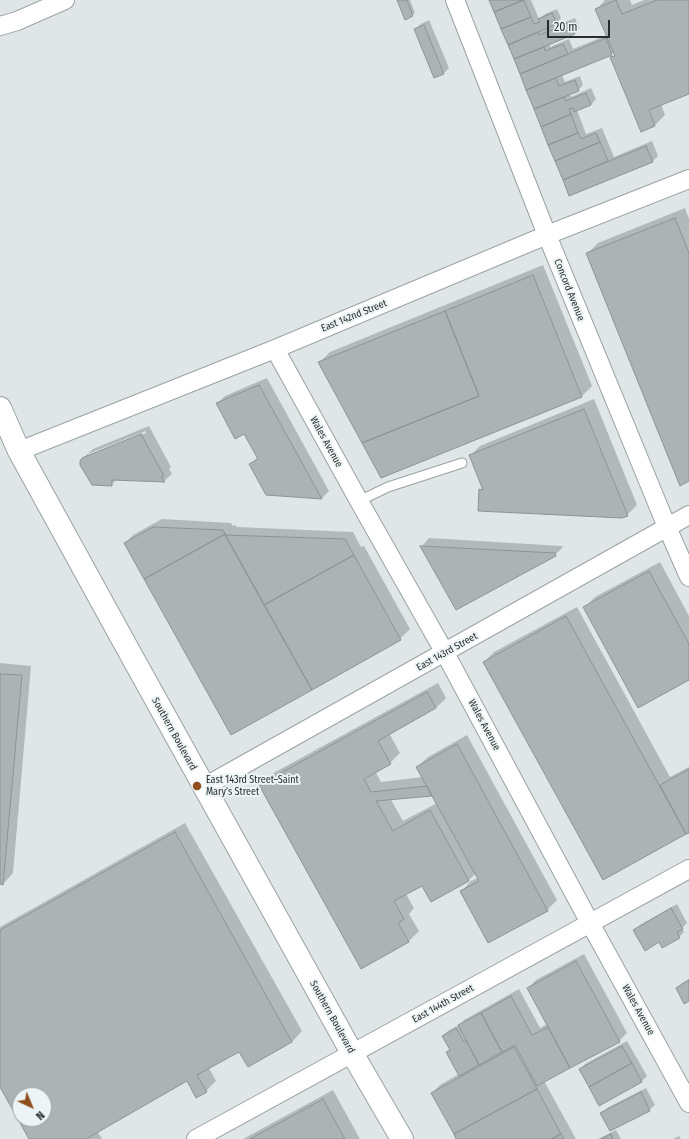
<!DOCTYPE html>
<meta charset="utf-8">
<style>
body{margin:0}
#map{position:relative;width:689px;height:1139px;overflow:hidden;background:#e0e6e8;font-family:"Fira Sans Condensed",sans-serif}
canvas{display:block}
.north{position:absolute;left:12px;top:1087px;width:40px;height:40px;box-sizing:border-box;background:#edf4f5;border:1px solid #9fa4a5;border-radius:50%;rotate:136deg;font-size:11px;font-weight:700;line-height:16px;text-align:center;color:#292c2c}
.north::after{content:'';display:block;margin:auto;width:14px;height:18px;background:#904d1e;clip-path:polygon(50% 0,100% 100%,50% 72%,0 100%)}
.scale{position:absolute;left:547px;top:20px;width:63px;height:18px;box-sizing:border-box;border:2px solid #292c2c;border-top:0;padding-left:5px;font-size:12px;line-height:14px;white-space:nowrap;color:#292c2c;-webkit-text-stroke:3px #edf4f5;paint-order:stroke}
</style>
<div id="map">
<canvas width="689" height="1139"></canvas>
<div class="north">N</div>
<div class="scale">20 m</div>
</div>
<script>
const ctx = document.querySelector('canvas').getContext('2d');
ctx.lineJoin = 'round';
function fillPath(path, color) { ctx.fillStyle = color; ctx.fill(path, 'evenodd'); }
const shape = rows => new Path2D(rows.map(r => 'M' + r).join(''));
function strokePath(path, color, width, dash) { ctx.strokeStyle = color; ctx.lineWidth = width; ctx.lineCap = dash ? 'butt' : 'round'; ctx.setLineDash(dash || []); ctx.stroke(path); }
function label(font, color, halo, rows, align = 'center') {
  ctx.font = font + ' "Fira Sans Condensed",sans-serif'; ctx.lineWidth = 4; ctx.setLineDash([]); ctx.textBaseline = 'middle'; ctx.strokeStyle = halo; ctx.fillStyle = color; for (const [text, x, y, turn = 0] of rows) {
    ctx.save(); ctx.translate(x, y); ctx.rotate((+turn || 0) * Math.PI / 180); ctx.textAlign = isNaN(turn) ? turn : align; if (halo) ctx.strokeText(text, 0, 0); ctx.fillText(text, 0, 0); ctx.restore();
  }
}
const shadow = shape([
 [398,0,410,0,415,13,406,18],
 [490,0,531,0,539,19,545,14,557,9,561,18,553,27,575,18,579,28,574,33,549,43,550,47,569,39,573,49,607,35,597,9,605,0,630,0,632,5,644,0,689,0,689,93,661,104,665,115,655,125,641,131,612,58,615,54,614,52,612,54,562,75,565,82,580,76,583,85,578,90,570,93,571,97,591,88,596,99,591,105,577,110,586,134,602,128,614,157,652,141,658,156,653,161,570,195],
 [429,20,449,68,444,73,415,29,421,24],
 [685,208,689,219,689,480,588,253,598,243],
 [543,265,592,386,582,396,382,477,320,362,330,352],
 [267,378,329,491,322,498,267,494,251,464,258,457,244,433,217,404,225,396],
 [594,399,637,505,627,515,480,490,483,487,470,456,480,446],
 [149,426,171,467,169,469,172,474,164,481,117,479,111,485,81,460,93,449],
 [146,431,146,433,88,456,88,454],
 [162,519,231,523,233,526,235,525,237,527,353,532,361,547,364,546,410,629,400,639,125,543,133,535],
 [429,538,562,546,563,547,555,555,456,608,422,546],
 [660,562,689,616,689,679,585,607,595,597],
 [577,607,670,777,689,767,689,832,603,879,484,662,494,652],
 [0,663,31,666,13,873,3,884,0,883],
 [438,683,446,698,436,708,389,733,400,753,390,763,375,771,381,782,423,777,417,767,428,757,467,735,557,900,547,910,461,892,471,881,478,878,476,873,469,880,432,901,423,885,406,894,414,908,409,914,419,931,409,941,361,968,260,786,270,775],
 [433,794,437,803,403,821,390,798],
 [185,823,302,1031,292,1042,248,1066,240,1051,209,1068,216,1081,206,1091,187,1080,97,1131,102,1139,30,1139,0,1085,0,927],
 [20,1095,44,1095,44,1119,20,1119],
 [677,904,687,923,682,928,684,932,679,937,659,941,635,930,640,925],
 [584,954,627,1033,619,1041,544,1081,576,1139,458,1139,432,1093,440,1085,459,1074,447,1052,451,1049,443,1036,448,1031,461,1024,464,1020,519,989,540,1028,547,1024,528,988,536,980],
 [689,979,689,1000,677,988,682,983],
 [627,1041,647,1076,642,1081,580,1070,585,1064],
 [646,1088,655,1105,649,1110,602,1113,607,1108],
 [333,1090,360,1139,243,1139],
 [616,1130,621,1139,598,1139],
 [679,1136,681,1139,673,1139]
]);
const building = shape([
 [397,0,407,0,413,16,405,20,397,0],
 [489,0,523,0,494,12,489,0],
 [524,0,531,17,501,29,494,12,524,0],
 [616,0,622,14,657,0,689,0,689,94,649,110,655,126,641,132,610,57,615,56,595,9,616,0],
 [552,13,557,24,508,45,501,29,531,17,534,24,540,22,538,19,552,13],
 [570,22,575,34,514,59,508,45,538,32,539,35,570,22],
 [424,25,444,74,434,78,414,29,424,25],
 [606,38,612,55,526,90,520,74,606,38],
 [563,44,568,54,520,74,514,59,544,47,545,51,563,44],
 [556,78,559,86,575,80,579,91,534,109,526,90,556,78],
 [586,93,591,105,574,112,573,108,569,109,571,114,541,127,534,109,564,97,566,101,586,93],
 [571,114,578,133,548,145,541,127,571,114],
 [578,133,581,139,596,133,600,142,555,161,548,145,578,133],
 [600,142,608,161,563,180,555,161,600,142],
 [646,146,653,162,569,196,563,180,646,146],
 [675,218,689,253,689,481,680,486,586,253,675,218],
 [533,275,582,397,381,478,362,443,479,396,445,311,533,275],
 [445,311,479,396,362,443,318,362,445,311],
 [259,385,322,499,266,495,249,464,258,459,244,434,235,439,216,403,259,385],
 [584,409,628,516,622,518,478,511,479,489,483,490,469,455,584,409],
 [141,434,164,476,161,477,165,482,112,480,112,486,92,485,80,465,80,461,82,458,141,434],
 [153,527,223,530,225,534,144,579,124,543,153,527],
 [225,534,312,690,231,735,144,579,225,534],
 [225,535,345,539,354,555,264,605,225,535],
 [420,546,555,553,556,556,456,610,420,546],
 [354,555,401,640,312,690,264,605,354,555],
 [649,571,689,644,689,680,638,708,583,607,649,571],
 [566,616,686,834,603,880,483,662,566,616],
 [0,674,22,675,3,885,0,884,0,674],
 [427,692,436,708,378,741,391,764,364,779,371,792,427,786,432,796,376,801,393,831,430,810,469,881,431,902,422,886,394,901,404,919,398,923,409,942,361,969,259,785,427,692],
 [457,744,548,911,488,943,460,891,479,881,416,767,457,744],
 [689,769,689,833,686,834,660,785,689,769],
 [175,832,292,1042,248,1067,239,1052,197,1075,207,1092,196,1098,187,1081,86,1139,29,1139,0,1087,0,930,175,832],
 [20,1095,44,1095,44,1119,20,1119,20,1095],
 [671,908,683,929,677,932,680,938,662,948,659,942,645,951,633,930,671,908],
 [576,961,620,1042,570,1068,527,988,576,961],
 [689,980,689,1001,684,1004,676,988,689,980],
 [511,996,532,1035,548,1027,570,1068,537,1086,515,1045,502,1052,481,1013,511,996],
 [481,1013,502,1052,479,1065,458,1025,481,1013],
 [456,1028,464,1042,466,1040,479,1065,459,1076,446,1052,450,1050,442,1036,456,1028],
 [622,1046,632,1063,589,1087,579,1069,622,1046],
 [514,1047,537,1089,454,1134,431,1093,514,1047],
 [632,1063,642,1082,599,1106,589,1087,632,1063],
 [537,1089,561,1134,551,1139,456,1139,454,1134,537,1089],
 [641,1092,650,1111,610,1131,600,1113,641,1092],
 [323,1099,345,1139,250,1139,323,1099],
 [561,1134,564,1139,551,1139,561,1134],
 [611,1134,613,1139,601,1139,611,1134]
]);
const lane = shape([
 [359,501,388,487,462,463]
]);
const street = shape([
 [455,0,547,235,667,527,689,577],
 [0,26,17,21,65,0],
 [275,349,359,501,445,653,590,923,689,1103],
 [19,451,275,349,547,235,689,179],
 [204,787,689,515],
 [196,1139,689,869]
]);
const secondary = shape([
 [0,408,19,451,130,653,352,1053,402,1139]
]);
const markers = [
 [197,786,5,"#904d1e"]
];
const streetNames = [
 ["Concord Avenue",569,290,68],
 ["East 142nd Street",354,316,-22],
 ["Wales Avenue",326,442,61],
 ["East 143rd Street",447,652,-29],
 ["Wales Avenue",484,725,62],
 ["Southern Boulevard",174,734,61],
 ["East 144th Street",443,1004,-29],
 ["Wales Avenue",638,1010,61],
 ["Southern Boulevard",332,1017,61]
];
const poiNames = [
 ["East 143rd Street–Saint",206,780],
 ["Mary’s Street",206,792]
];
fillPath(shadow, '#0003');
fillPath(building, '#acb3b4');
strokePath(building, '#8d9394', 1);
strokePath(lane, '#9ba2a3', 11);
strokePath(street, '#9ba2a3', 20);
strokePath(secondary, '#9ba2a3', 24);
strokePath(lane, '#fff', 9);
strokePath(street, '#fff', 18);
strokePath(secondary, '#fff', 22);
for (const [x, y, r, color] of markers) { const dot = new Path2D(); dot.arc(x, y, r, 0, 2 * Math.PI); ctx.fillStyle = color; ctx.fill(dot); strokePath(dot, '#edf4f5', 1.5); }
label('10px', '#292c2c', '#edf4f5', streetNames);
label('10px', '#292c2c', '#edf4f5', poiNames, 'left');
</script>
